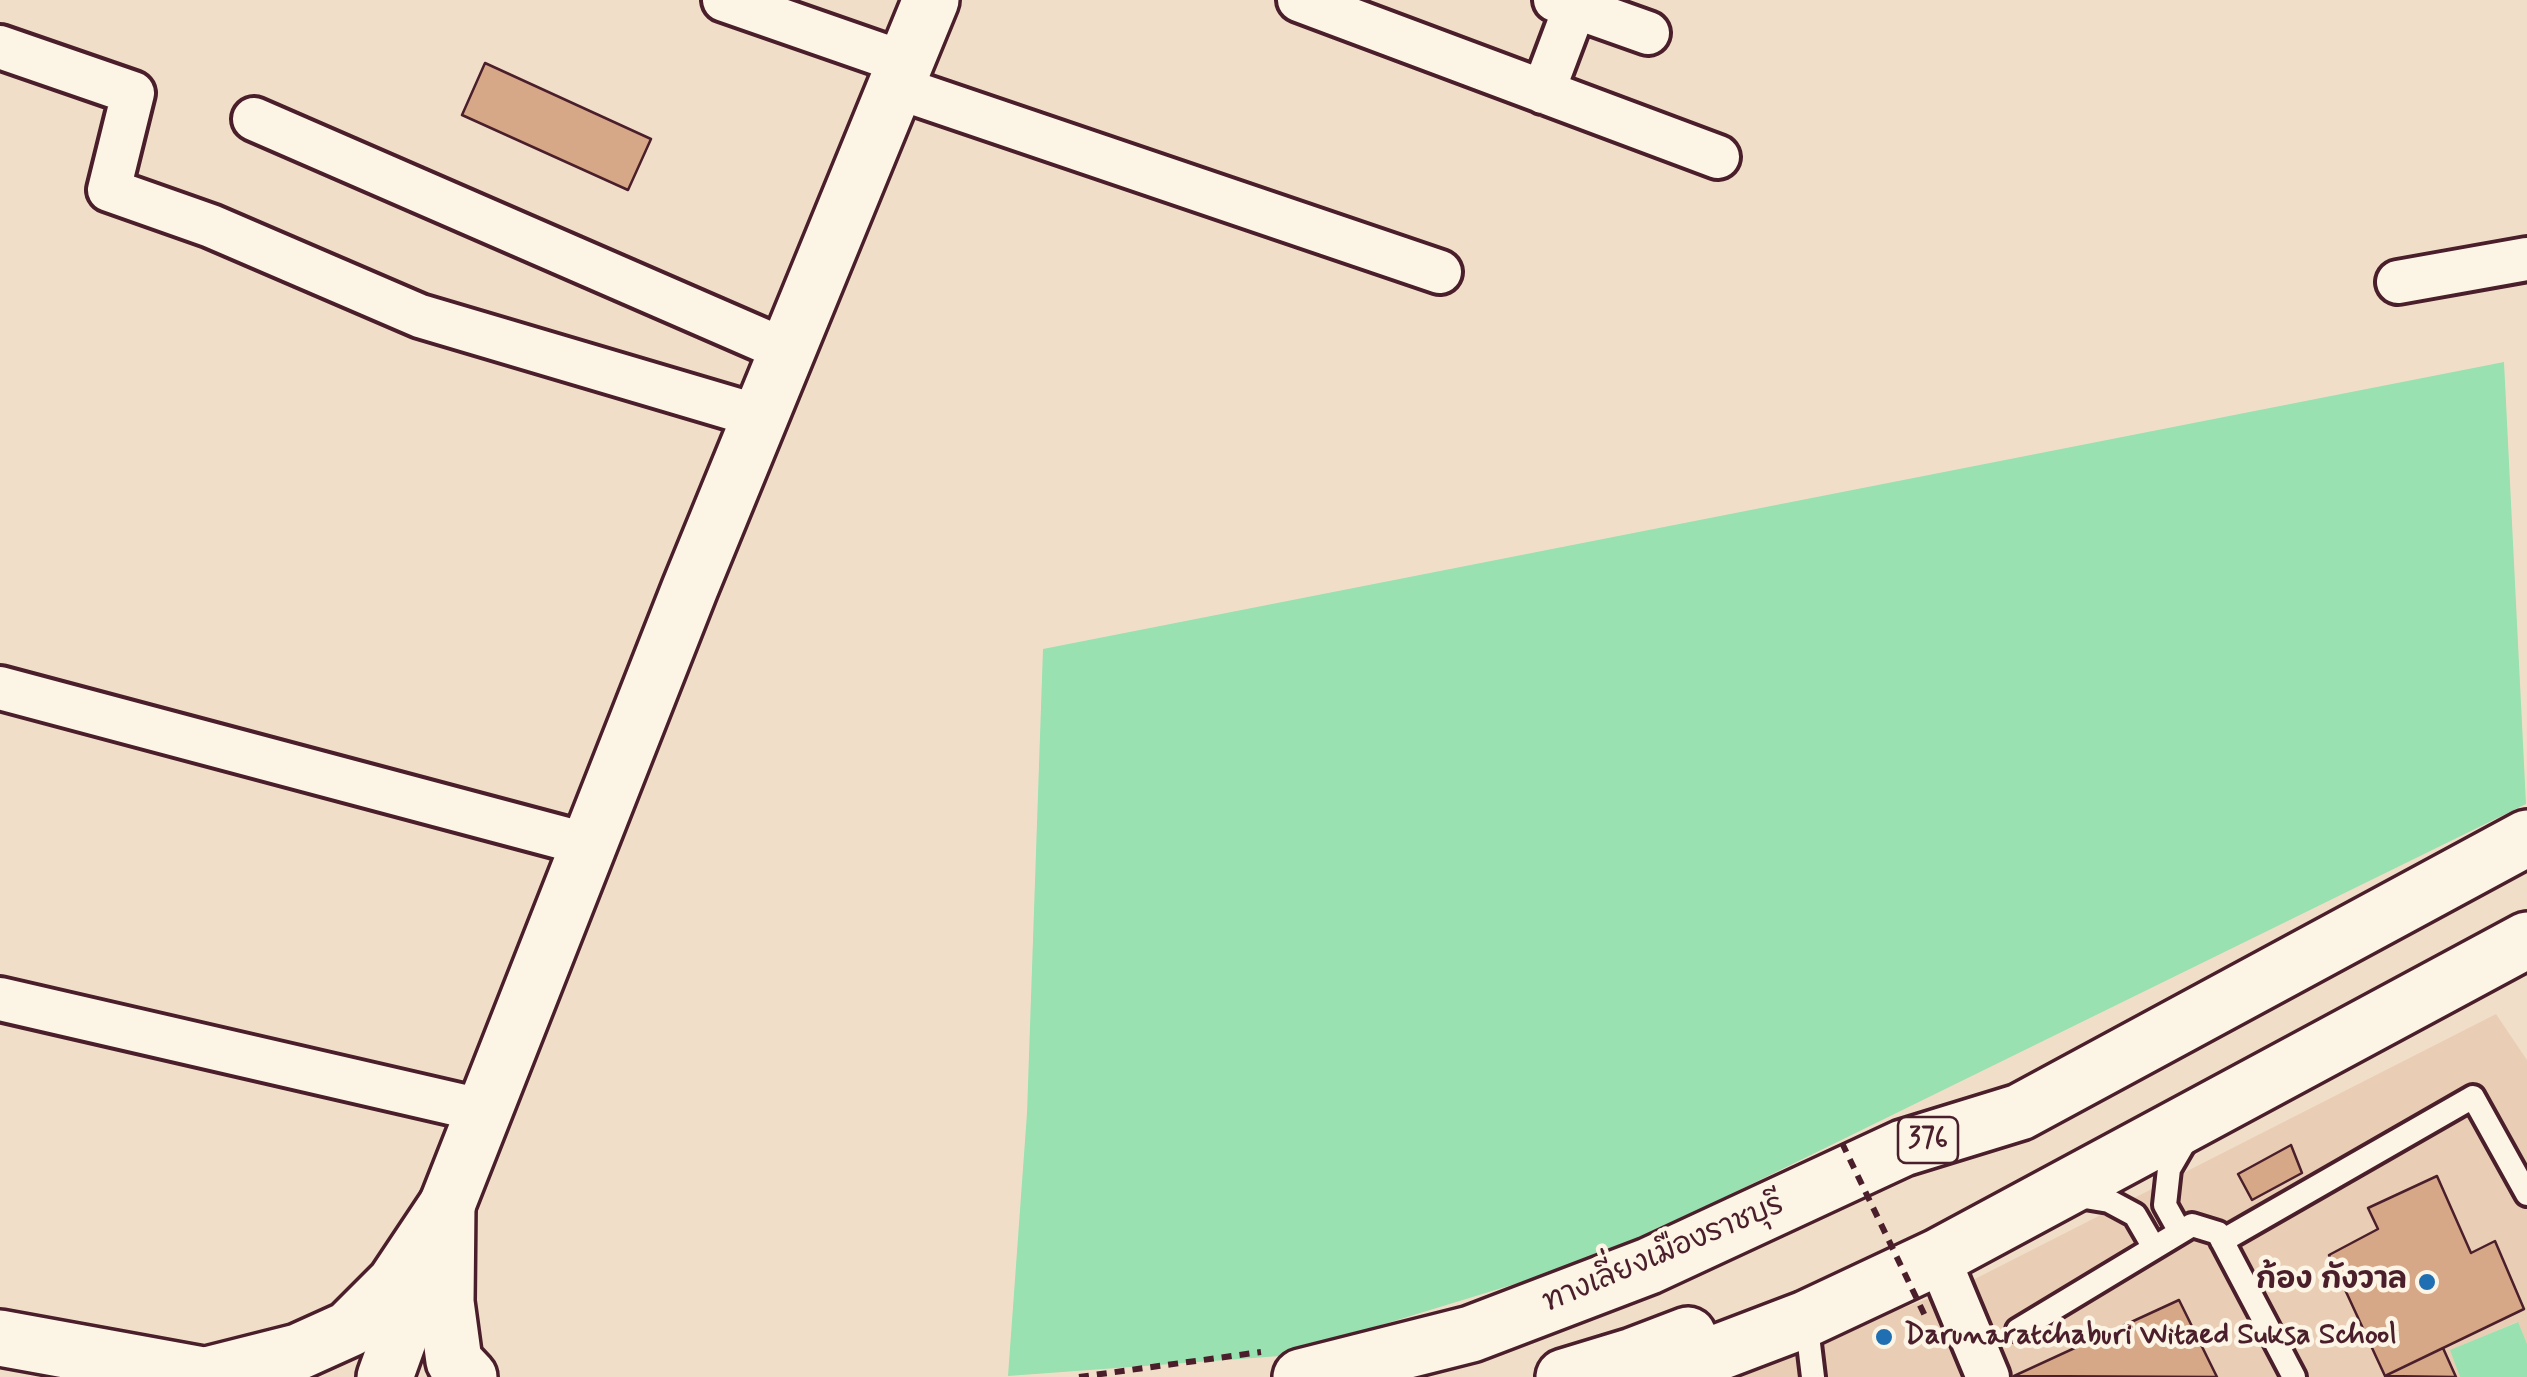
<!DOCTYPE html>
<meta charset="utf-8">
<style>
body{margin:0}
canvas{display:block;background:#f1dec9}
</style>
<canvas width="2527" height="1377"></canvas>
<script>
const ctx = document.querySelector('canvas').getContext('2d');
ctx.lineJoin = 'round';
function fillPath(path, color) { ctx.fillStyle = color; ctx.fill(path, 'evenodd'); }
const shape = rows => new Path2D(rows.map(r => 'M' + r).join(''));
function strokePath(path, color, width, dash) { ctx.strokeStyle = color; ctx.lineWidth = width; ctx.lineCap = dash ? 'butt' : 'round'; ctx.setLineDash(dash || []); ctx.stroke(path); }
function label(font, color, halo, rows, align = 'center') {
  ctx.font = font + ' Mynerve,"Playpen Sans Thai",sans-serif'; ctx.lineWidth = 9; ctx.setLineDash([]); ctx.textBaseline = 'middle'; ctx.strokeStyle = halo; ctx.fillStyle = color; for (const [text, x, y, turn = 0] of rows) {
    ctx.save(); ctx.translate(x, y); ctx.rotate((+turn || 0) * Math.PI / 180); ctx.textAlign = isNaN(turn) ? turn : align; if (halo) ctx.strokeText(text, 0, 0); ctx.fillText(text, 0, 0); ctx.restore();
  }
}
const built = shape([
 [2496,1014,2527,1060,2527,1344,2517,1322,2451,1350,2460,1377,2000,1377,1959,1287],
 [1930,1298,1963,1377,1711,1377]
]);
const green = shape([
 [2504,362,2526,804,1603,1257,1280,1356,1008,1376,1027,1113,1043,649],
 [2518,1322,2527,1344,2527,1377,2460,1377,2450,1350]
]);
const building = shape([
 [485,63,651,139,628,190,462,115,485,63],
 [2291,1145,2302,1173,2252,1200,2238,1174,2291,1145],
 [2437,1176,2471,1253,2495,1241,2524,1309,2385,1376,2329,1255,2378,1229,2368,1208,2437,1176],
 [2179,1300,2217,1377,2014,1376,2179,1300],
 [2443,1348,2456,1377,2385,1376,2443,1348]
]);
const path = shape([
 [1079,1377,1261,1352]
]);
const service = shape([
 [2073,1195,2109,1201,2135,1215,2153,1246],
 [2180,1232,2165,1205,2169,1169,2187,1138],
 [2222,1241,2473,1097,2527,1194],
 [1806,1319,1813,1377],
 [2018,1330,2192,1225,2218,1233,2294,1377]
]);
const minor = shape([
 [724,0,905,63],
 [1299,0,1718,157],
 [1555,0,1648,33],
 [0,47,133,93,109,190,211,226,420,316,761,417],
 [896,87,1440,272],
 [1543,92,1575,7],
 [254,119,787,351],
 [2398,282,2527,259],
 [0,688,589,845],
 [0,999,485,1111],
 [1938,1257,1988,1377]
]);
const tertiary = shape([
 [385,1377,447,1205,690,588,931,0]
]);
const primary = shape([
 [447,1205,446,1302,454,1361,469,1377],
 [0,1338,214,1377],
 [203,1376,298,1352,349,1329,395,1283,447,1205],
 [1301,1377,1471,1334,1649,1266,1903,1148,2020,1112,2527,838],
 [1564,1377,1633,1356,1688,1335],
 [1654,1377,1806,1319,1938,1257,2527,940]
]);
const pathBridge = shape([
 [1842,1143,1927,1320]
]);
const markers = [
 [2427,1282,10,"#1f6fb2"],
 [1884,1337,10,"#1f6fb2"]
];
const shields = [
 [1928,1140,60]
];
const shieldNames = [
 ["376",1928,1140]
];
const streetNames = [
 ["ทางเลี่ยงเมืองราชบุรี",1664,1255,-23]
];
const poiNames = [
 ["ก้อง กังวาล",2407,1282],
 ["Darunaratchaburi Witaed Suksa School",1904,1337,"left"]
];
fillPath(built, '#e9ceb5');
fillPath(green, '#99e1b0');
fillPath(building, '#d6a887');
strokePath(building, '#4a1f2b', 2.5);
strokePath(service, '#4a1f2b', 30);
strokePath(minor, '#4a1f2b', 50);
strokePath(tertiary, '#4a1f2b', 62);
strokePath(primary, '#4a1f2b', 62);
strokePath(path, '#4a1f2b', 6, [10, 8]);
strokePath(service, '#fcf5e5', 22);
strokePath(minor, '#fcf5e5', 42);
strokePath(tertiary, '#fcf5e5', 55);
strokePath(primary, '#fcf5e5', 55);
strokePath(pathBridge, '#4a1f2b', 6, [10, 8]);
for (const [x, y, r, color] of markers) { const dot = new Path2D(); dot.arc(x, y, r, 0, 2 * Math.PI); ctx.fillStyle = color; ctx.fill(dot); strokePath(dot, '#fcf5e5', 4); }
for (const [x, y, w] of shields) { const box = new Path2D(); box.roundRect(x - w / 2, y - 23, w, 46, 8); ctx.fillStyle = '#fcf5e5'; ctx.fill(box); strokePath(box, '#4a1f2b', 2.5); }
label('bold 28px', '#4a1f2b', null, shieldNames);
label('30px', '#4a1f2b', '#fcf5e5', streetNames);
label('bold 30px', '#4a1f2b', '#fcf5e5', poiNames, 'right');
</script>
